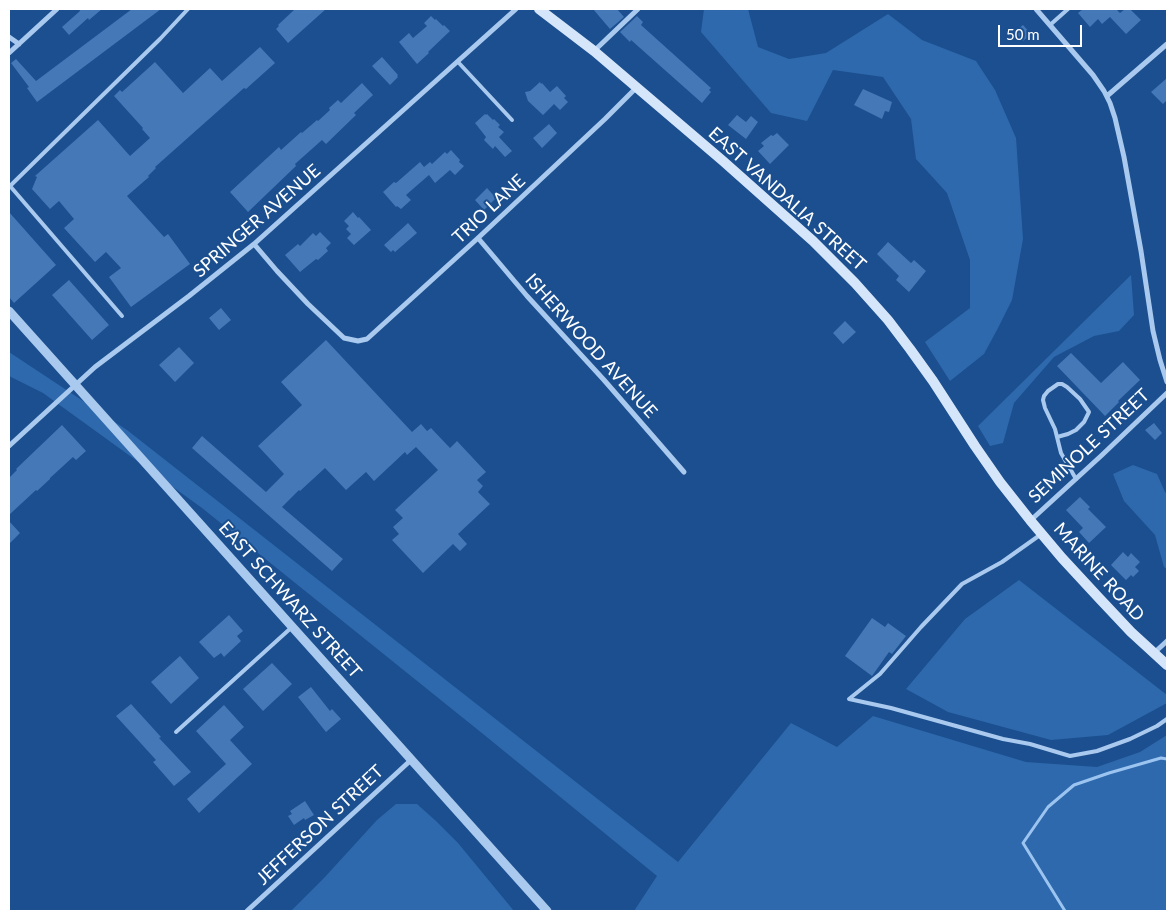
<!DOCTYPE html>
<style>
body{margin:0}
#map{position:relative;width:1176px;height:920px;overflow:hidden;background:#1b4f8f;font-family:Lato,sans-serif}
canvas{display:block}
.frame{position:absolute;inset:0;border:10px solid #fff;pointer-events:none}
.scale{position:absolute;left:998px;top:25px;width:84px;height:22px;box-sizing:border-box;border:2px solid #fff;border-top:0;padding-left:6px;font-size:15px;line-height:18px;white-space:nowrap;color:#fff;-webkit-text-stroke:4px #1b4f8f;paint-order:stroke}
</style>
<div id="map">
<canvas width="1176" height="920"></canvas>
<div class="frame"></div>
<div class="scale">50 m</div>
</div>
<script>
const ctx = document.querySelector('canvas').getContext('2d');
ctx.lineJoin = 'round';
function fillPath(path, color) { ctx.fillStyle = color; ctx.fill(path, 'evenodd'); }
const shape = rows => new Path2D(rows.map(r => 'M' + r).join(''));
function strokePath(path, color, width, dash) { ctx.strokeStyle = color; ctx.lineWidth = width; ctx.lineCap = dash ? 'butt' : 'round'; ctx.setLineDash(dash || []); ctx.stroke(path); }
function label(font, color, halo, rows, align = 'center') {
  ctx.font = font + ' Lato,sans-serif'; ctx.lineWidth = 4; ctx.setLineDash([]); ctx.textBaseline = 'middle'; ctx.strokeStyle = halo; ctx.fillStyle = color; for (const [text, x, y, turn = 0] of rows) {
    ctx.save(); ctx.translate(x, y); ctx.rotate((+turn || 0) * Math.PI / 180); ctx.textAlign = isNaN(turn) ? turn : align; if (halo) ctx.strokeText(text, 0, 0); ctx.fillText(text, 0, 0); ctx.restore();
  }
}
const green = shape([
 [704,9,748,9,758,47,789,59,826,53,888,14,922,40,976,61,995,90,1016,138,1023,239,1012,300,998,328,984,354,950,381,925,342,970,308,970,260,947,193,916,159,911,119,883,77,833,70,807,121,771,113,701,32],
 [1131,275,1134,315,1119,331,1094,336,1054,357,1014,403,1003,443,990,446,978,426],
 [9,352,127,430,678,862,791,723,837,747,873,716,1026,762,1097,767,1140,752,1167,735,1167,911,634,911,657,876,488,738,202,508,43,393,9,376],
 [1133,465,1157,474,1165,492,1167,494,1167,569,1164,567,1155,535,1124,501,1113,474],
 [1019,580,1167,695,1167,703,1108,735,1051,740,948,712,906,689,965,619],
 [396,804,417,804,436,821,458,843,514,911,291,911,324,878,377,820]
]);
const stream = shape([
 [1065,911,1023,843,1048,807,1074,785,1109,773,1161,758,1167,759]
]);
const building = shape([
 [79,9,102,9,89,20,88,18,69,35,62,27,80,11],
 [132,9,161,9,37,102,27,88,29,87,11,63,16,59,36,81],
 [295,9,326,9,288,43,276,29,279,26,278,25],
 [593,9,617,9,624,17,610,29],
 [1083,9,1119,9,1117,10,1120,13,1125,9,1130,9,1141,20,1126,34,1110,17,1102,24,1098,19,1090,27,1078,13],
 [431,16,435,20,436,19,443,26,444,25,450,31,428,52,429,53,417,64,399,42,409,33,413,38,427,26,424,23],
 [637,16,643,22,641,25,711,88,709,90,711,92,702,103,631,40,630,42,620,32],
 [1023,25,1031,34,1023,41,1014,32],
 [260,47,275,63,246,89,244,88,155,167,156,168,148,176,149,177,127,196,164,237,168,234,190,264,131,307,109,277,121,268,106,252,95,262,64,228,74,219,59,201,50,209,32,189,37,177,35,176,98,120,130,156,150,138,142,129,143,128,114,96,120,90,122,92,155,62,183,93,210,68,222,81],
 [382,57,398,75,397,76,398,77,390,85,372,66],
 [1167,78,1167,100,1163,104,1151,92],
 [540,82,541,84,542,83,550,92,557,86,566,96,564,98,568,102,560,110,554,104,543,115,528,101,525,92,530,91],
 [362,83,373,95,354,113,356,115,326,144,322,140,295,164,296,166,248,212,230,192,279,147,281,150,301,132,302,133,317,120,318,121,330,110,329,108,338,100,341,103],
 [863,89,892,102,889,112,885,111,882,119,854,105],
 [485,114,486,115,487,114,493,120,494,119,500,125,498,127,504,132,499,137,512,151,505,157,495,146,493,149,484,140,486,137,475,123],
 [737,115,746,122,751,116,758,122,746,139,728,125],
 [549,124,557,133,542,148,533,138],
 [777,133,789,145,770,164,758,151,764,146,761,143,771,135,773,136],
 [451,150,460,160,459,162,464,166,455,175,450,170,435,183,429,175,406,195,411,200,401,209,397,206,396,207,383,192,394,182,396,183,420,162,424,167,430,162,432,164,445,152,447,154],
 [487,188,496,198,484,210,475,200],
 [9,212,56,265,14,303,9,297],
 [353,212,358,218,359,217,371,230,354,245,347,238,351,234,346,229,349,226,344,221],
 [408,223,417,233,395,252,393,250,391,252,384,245],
 [320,232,331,243,326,248,328,251,318,260,316,259,300,272,285,255,298,244,300,246,313,233,316,236],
 [888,242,911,263,914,260,926,271,909,292,896,280,899,276,877,254],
 [69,280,109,325,92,340,52,295],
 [221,308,231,320,219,330,209,318],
 [845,321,856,332,843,344,833,333],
 [326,340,412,432,421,424,427,431,431,428,450,448,457,441,486,472,477,480,483,486,478,492,490,504,458,534,467,544,460,551,453,544,423,573,392,540,399,534,393,527,403,518,395,510,438,470,416,447,407,455,405,452,374,481,366,472,346,490,325,468,300,491,299,490,282,507,343,559,332,571,192,448,202,436,266,492,284,474,258,446,302,405,281,382],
 [179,347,194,363,175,382,159,365],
 [1071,353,1101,383,1123,362,1140,380,1118,401,1119,402,1105,416,1057,366],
 [1154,423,1162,433,1155,440,1145,430],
 [62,425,86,451,76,460,73,457,50,478,50,479,37,491,36,490,9,515,9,478,17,470,16,469],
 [1080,497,1090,507,1088,509,1106,527,1089,543,1079,532,1083,528,1066,510],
 [9,521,20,533,9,544],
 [1123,552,1128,557,1131,553,1140,562,1135,567,1139,571,1133,577,1131,575,1126,580,1111,565],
 [229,615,243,631,237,636,241,641,224,657,221,653,214,658,199,642],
 [872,618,885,627,888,623,906,636,892,654,889,652,872,676,845,656],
 [180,656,199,678,171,704,151,682],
 [272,663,292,684,263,711,243,689],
 [311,687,330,711,332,709,341,719,326,732,298,697],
 [131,704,161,737,159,738,191,772,174,786,153,762,156,760,116,716],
 [224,705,244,727,230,740,252,764,199,813,187,799,226,764,196,731],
 [305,801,314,815,305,820,304,818,294,825,288,816,292,814,290,811]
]);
const service = shape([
 [1050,25,1068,9],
 [458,62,512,120],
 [122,316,10,186,160,39,188,9],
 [1057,437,1068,434,1076,430,1084,422,1089,412,1080,399,1067,387,1062,384,1058,384,1048,391,1044,396,1043,400,1045,408,1055,429,1061,453,1076,479],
 [1040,535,1002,562,962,584,921,627,880,674,849,699,891,708,1003,739,1030,744,1070,756,1097,751,1130,739,1157,726,1167,719],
 [176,732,292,627]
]);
const minor = shape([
 [1036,9,1093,75,1104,91,1110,103,1115,118,1124,157,1141,251,1153,331,1160,360,1167,382],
 [9,37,19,44],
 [594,51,638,9],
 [9,53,57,9],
 [1107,96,1167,44],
 [478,238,527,296,604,380,684,472],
 [254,244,277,271,308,304,344,338,358,341,367,339,478,238,605,119,636,88],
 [9,446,95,367,189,296,254,244,516,9],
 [1031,520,1102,455,1167,393],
 [1154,653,1167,641],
 [247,911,411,760]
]);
const tertiary = shape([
 [9,311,547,911]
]);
const secondary = shape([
 [539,9,594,51,723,161,813,241,855,283,888,320,910,349,933,381,975,446,1000,482,1030,520,1062,558,1099,598,1131,632,1167,665]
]);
const streetNames = [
 ["EAST VANDALIA STREET",787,199,42],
 ["TRIO LANE",489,209,-43],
 ["SPRINGER AVENUE",257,221,-41],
 ["ISHERWOOD AVENUE",591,346,48],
 ["SEMINOLE STREET",1089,446,-43],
 ["MARINE ROAD",1099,572,48],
 ["EAST SCHWARZ STREET",290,600,48],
 ["JEFFERSON STREET",320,825,-43]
];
fillPath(green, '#2e69ad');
strokePath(stream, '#9cc4f0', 3);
fillPath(building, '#4478b7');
strokePath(service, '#a9c9ee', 4);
strokePath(minor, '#a9c9ee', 5);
strokePath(tertiary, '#a9c9ee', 9);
strokePath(secondary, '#d6e6fa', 10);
label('18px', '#fff', '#1b4f8f', streetNames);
</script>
